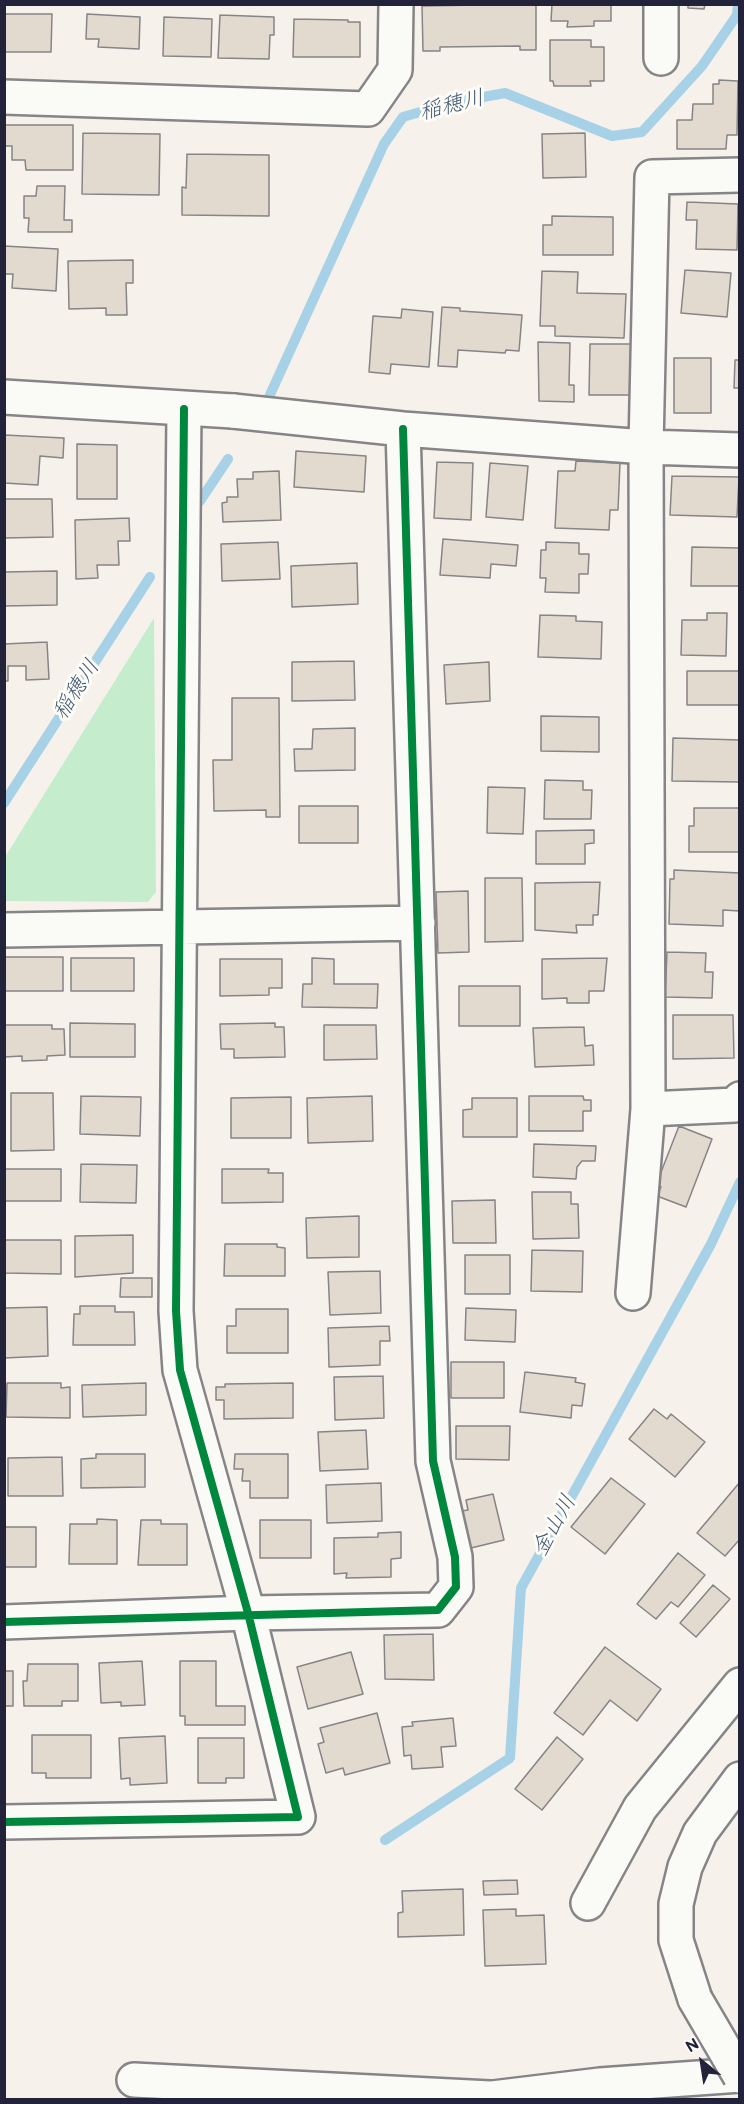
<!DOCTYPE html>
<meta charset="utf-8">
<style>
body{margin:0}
#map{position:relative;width:744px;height:2104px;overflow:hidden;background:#f6f2eb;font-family:"Balsamiq Sans",sans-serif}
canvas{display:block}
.frame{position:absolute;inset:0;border:6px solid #22223b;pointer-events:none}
.north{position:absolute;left:672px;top:2032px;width:60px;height:60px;-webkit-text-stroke:4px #fdfcf7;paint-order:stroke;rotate:330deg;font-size:16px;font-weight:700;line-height:24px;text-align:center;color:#22223b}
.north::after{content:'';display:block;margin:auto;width:21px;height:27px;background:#22223b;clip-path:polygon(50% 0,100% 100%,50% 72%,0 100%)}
</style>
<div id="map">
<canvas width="744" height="2104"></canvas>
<div class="frame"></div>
<div class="north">N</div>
</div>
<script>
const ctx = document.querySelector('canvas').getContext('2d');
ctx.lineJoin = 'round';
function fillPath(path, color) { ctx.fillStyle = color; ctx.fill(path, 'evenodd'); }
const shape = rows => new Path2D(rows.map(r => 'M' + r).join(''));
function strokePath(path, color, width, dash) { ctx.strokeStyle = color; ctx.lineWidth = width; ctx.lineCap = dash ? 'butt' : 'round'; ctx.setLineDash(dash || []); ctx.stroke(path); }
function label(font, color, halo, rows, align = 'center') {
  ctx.font = font + ' "Balsamiq Sans","Klee One",sans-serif'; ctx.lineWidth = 6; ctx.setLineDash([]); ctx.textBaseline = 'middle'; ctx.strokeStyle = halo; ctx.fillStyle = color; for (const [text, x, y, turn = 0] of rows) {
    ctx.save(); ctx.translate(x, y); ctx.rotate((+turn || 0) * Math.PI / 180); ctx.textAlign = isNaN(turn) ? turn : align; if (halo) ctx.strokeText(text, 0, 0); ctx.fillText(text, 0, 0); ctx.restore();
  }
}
const green = shape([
 [154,618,156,892,148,902,5,901,5,857]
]);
const stream = shape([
 [269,397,384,144,403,117,451,103,505,93,612,136,642,132,702,66,737,15,738,4],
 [200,501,228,459],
 [4,803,150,577],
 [385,1840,510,1758,521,1588,711,1244,740,1182]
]);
const building = shape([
 [536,4,536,50,520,50,520,46,440,47,440,51,423,51,422,6,536,4],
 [552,4,611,4,611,21,594,21,594,26,567,27,568,21,551,21,552,4],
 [688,4,705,4,704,9,688,8,688,4],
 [4,14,52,14,51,52,4,52,4,14],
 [87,14,140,17,139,49,98,47,99,39,86,39,87,14],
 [220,15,274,17,274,35,270,35,269,59,218,58,220,15],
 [164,17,212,19,211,57,163,56,164,17],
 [294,19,348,20,348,22,360,22,360,57,293,57,294,19],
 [550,40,591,40,591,47,604,47,604,81,590,81,591,86,554,86,553,81,550,81,550,40],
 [719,80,738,81,737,135,727,135,726,149,677,149,677,120,692,120,693,104,713,104,713,84,719,84,719,80],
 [4,125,73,125,73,170,26,170,25,160,12,160,12,146,4,146,4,125],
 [83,133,160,134,159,195,82,194,83,133],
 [585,133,586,177,543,178,542,134,585,133],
 [187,154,269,155,269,216,182,215,182,187,186,188,187,154],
 [37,186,65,186,64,220,72,220,72,232,28,232,29,218,24,218,24,196,36,196,37,186],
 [687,202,738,204,737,250,696,249,697,220,686,220,687,202],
 [552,216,613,217,613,255,543,255,543,225,552,225,552,216],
 [4,246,58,249,56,291,12,288,13,274,4,274,4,246],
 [133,260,133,283,126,283,127,315,106,315,106,308,69,309,68,261,133,260],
 [685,270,731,273,727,317,681,313,685,270],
 [542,271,578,272,577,293,626,294,624,338,555,336,555,326,540,326,542,271],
 [442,307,460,308,460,311,522,315,519,351,506,350,505,353,458,350,457,367,438,366,442,307],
 [402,309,433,312,429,367,391,364,390,374,369,372,373,316,401,318,402,309],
 [538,342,570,343,569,385,574,385,574,402,539,401,538,342],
 [590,344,631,344,630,395,589,395,590,344],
 [674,358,711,358,711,413,674,413,674,358],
 [735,360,740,360,740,388,734,388,735,360],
 [4,435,64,438,63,458,40,456,38,485,4,483,4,435],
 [77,444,117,445,117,499,77,499,77,444],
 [296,451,366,456,364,492,294,487,296,451],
 [576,461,620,463,618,510,610,510,609,530,555,528,558,471,575,471,576,461],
 [437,462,473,463,471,520,434,518,437,462],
 [490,463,528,466,523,520,486,517,490,463],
 [279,471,281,520,223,522,222,503,227,502,227,497,238,497,237,479,253,479,253,472,279,471],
 [672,476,739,477,737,517,670,515,672,476],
 [4,499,52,499,53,537,4,538,4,499],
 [129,518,130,541,118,541,119,565,97,565,98,578,76,579,75,520,129,518],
 [443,539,518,545,516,566,491,564,490,578,440,575,443,539],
 [278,542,280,579,222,581,221,544,278,542],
 [546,542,579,543,579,554,589,554,588,574,579,574,579,593,545,592,546,578,540,578,541,550,546,550,546,542],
 [692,547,740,548,740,586,691,586,692,547],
 [357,563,358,604,292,607,291,566,357,563],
 [57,571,57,605,4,606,4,572,57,571],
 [707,613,727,613,726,656,681,655,682,620,707,620,707,613],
 [540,615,576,616,576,621,602,622,601,659,538,657,540,615],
 [47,642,49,679,26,680,26,666,8,666,8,681,4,681,4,644,47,642],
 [354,661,355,700,292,701,292,662,354,661],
 [489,662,490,701,446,704,444,665,489,662],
 [687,671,740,671,740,705,687,705,687,671],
 [232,698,279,698,280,817,266,817,266,810,214,811,213,760,232,760,232,698],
 [541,716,599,717,599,752,541,751,541,716],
 [355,728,355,770,295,771,294,749,312,749,313,729,355,728],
 [673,738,740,740,740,782,672,781,673,738],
 [545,780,583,781,583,790,592,790,591,819,544,819,545,780],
 [488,787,525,788,523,834,487,833,488,787],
 [299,806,358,806,358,843,299,843,299,806],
 [694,808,740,808,740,852,689,852,689,826,694,826,694,808],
 [594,830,594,843,585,844,585,864,536,864,536,831,594,830],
 [674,870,740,873,740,911,723,910,723,926,669,924,670,879,674,879,674,870],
 [485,878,522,878,523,941,485,942,485,878],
 [600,882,598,915,593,915,593,925,576,925,577,933,535,930,535,883,600,882],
 [468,891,469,952,438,953,436,892,468,891],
 [667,952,706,953,705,972,713,972,712,998,665,997,667,952],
 [4,957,63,957,63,991,4,991,4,957],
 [71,958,134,958,134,991,71,991,71,958],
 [312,958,334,959,334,984,378,984,377,1008,302,1007,303,984,312,984,312,958],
 [607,958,604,991,589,991,589,1003,567,1003,567,998,542,999,542,959,607,958],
 [220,959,282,959,282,988,269,988,269,995,220,996,220,959],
 [459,986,520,986,520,1026,459,1026,459,986],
 [673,1015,733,1015,734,1058,673,1059,673,1015],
 [70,1023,135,1024,135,1057,70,1057,70,1023],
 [275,1023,275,1027,284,1027,285,1057,234,1058,234,1049,221,1049,220,1024,275,1023],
 [4,1025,52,1025,52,1029,64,1029,65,1055,47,1056,47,1060,22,1061,22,1056,4,1057,4,1025],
 [324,1025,376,1025,377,1059,324,1060,324,1025],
 [584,1027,585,1046,593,1045,594,1065,535,1067,533,1028,584,1027],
 [11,1093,53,1093,54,1150,11,1151,11,1093],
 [81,1096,141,1097,140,1136,80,1134,81,1096],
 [372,1096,373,1141,308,1143,307,1098,372,1096],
 [529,1096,583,1096,584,1100,591,1100,591,1111,583,1111,583,1131,529,1131,529,1096],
 [291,1097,291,1138,231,1138,231,1098,291,1097],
 [472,1098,517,1098,517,1137,463,1137,463,1110,472,1109,472,1098],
 [679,1126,712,1139,686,1207,657,1196,661,1187,656,1185,679,1126],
 [534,1144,596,1146,595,1161,582,1161,577,1167,576,1179,533,1177,534,1144],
 [81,1164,137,1165,136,1203,80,1202,81,1164],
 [4,1169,61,1169,61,1201,4,1201,4,1169],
 [222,1169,269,1169,268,1173,283,1173,283,1202,222,1203,222,1169],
 [532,1192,571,1192,571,1204,578,1204,579,1238,533,1239,532,1192],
 [495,1200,496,1243,453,1243,452,1201,495,1200],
 [359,1216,359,1257,307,1258,306,1218,359,1216],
 [133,1235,133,1273,75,1277,75,1236,133,1235],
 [4,1240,61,1240,61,1274,4,1273,4,1240],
 [225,1244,277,1244,277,1247,285,1248,285,1276,224,1276,225,1244],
 [532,1250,583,1251,582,1292,531,1291,532,1250],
 [465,1255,510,1255,510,1294,465,1294,465,1255],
 [380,1271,381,1313,330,1315,328,1272,380,1271],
 [121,1278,152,1278,152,1297,120,1297,121,1278],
 [80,1306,115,1306,115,1312,134,1312,135,1345,73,1345,74,1314,80,1314,80,1306],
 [47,1307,48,1356,4,1358,4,1308,47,1307],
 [466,1308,516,1310,515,1342,465,1340,466,1308],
 [236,1309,288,1309,288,1353,227,1353,227,1326,236,1326,236,1309],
 [389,1326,390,1341,380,1341,380,1365,329,1367,328,1328,389,1326],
 [451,1362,504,1362,504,1398,451,1398,451,1362],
 [525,1372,576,1378,575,1382,585,1384,582,1406,572,1405,571,1418,520,1412,525,1372],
 [383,1376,384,1418,335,1420,334,1377,383,1376],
 [7,1383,61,1383,61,1388,70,1387,70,1418,6,1417,7,1383],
 [146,1383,146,1415,83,1417,82,1385,146,1383],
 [293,1383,293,1418,224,1419,224,1400,216,1400,216,1387,225,1387,225,1384,293,1383],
 [654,1409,667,1419,671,1414,705,1442,675,1477,629,1439,654,1409],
 [456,1426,510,1426,509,1460,456,1459,456,1426],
 [366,1430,368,1469,320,1471,318,1432,366,1430],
 [96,1454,145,1454,145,1487,81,1488,81,1459,96,1458,96,1454],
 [235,1454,288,1454,288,1498,250,1498,250,1481,242,1481,243,1469,234,1469,235,1454],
 [62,1457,63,1496,8,1496,8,1458,62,1457],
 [611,1478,645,1504,605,1554,571,1527,611,1478],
 [740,1482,740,1539,725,1556,697,1533,740,1482],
 [381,1483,382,1521,327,1523,326,1485,381,1483],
 [493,1494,504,1540,471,1548,462,1511,468,1510,466,1500,493,1494],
 [97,1519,117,1520,117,1564,69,1564,70,1524,97,1524,97,1519],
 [141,1520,161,1520,161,1524,187,1524,187,1565,138,1565,141,1520],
 [260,1520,311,1520,311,1558,260,1558,260,1520],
 [4,1527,36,1527,36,1567,4,1567,4,1527],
 [401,1532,401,1558,391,1559,391,1577,346,1578,347,1573,334,1574,334,1538,378,1537,378,1533,401,1532],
 [678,1553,705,1575,678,1607,671,1602,656,1619,637,1604,678,1553],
 [713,1585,730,1599,696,1637,680,1623,713,1585],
 [433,1634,434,1680,385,1679,384,1635,433,1634],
 [605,1647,661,1689,637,1721,610,1700,583,1735,554,1713,605,1647],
 [351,1652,363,1694,308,1709,297,1667,351,1652],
 [142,1661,145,1705,121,1706,121,1702,101,1703,99,1663,142,1661],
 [180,1661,216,1661,216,1706,245,1706,245,1725,185,1725,185,1716,180,1716,180,1661],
 [28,1664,78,1664,78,1701,62,1701,62,1706,24,1706,23,1681,27,1681,28,1664],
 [4,1671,13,1671,13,1706,4,1706,4,1671],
 [377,1713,390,1763,345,1775,343,1768,326,1773,318,1744,324,1742,320,1728,377,1713],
 [453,1718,456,1746,441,1747,443,1767,412,1769,411,1755,404,1756,402,1727,413,1726,412,1722,453,1718],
 [32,1735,91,1735,91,1778,46,1778,46,1773,32,1773,32,1735],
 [165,1736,167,1783,130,1785,130,1778,121,1779,119,1738,165,1736],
 [557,1737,583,1759,542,1810,515,1789,557,1737],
 [198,1738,244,1738,244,1778,226,1778,226,1783,198,1783,198,1738],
 [517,1880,518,1894,484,1895,483,1881,517,1880],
 [463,1889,464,1935,398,1937,398,1913,403,1912,402,1891,463,1889],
 [516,1909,516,1916,544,1915,546,1964,485,1966,483,1910,516,1909]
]);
const street = shape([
 [661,4,661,58],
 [4,97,368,109,395,70,396,4],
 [233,411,403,429,646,447,740,450],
 [4,930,418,923],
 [648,1109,735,1105,740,1099],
 [633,1293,648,1109,646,447,652,177,740,175],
 [248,1613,438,1610,456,1587,455,1557,433,1461,403,429],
 [4,1822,298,1817,248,1613,180,1370,176,1311,184,409],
 [588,1903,640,1808,740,1685],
 [695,1999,676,1940,676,1904,685,1867,700,1833,740,1779]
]);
const secondary = shape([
 [4,397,233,411],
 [4,1622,248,1613]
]);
const highway = shape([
 [134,2080,490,2098],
 [476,2100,600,2085,740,2075]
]);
const streetBridge = shape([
 [695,1999,740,2076]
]);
const cycleway = shape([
 [4,1622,438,1610,456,1587,455,1557,433,1461,403,429],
 [4,1822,298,1817,248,1613,180,1370,176,1311,184,409]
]);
const waterNames = [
 ["稲穂川",452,106,-14],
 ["稲穂川",77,690,-57],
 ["金山川",555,1526,-61]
];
fillPath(green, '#c6ecce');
strokePath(stream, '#a6d1e6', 10);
fillPath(building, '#e3dacf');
strokePath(building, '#868486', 1.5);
strokePath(street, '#868486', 38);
strokePath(secondary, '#868486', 38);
strokePath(highway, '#868486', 38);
strokePath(street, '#fafaf7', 33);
strokePath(secondary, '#fafaf7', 33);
strokePath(highway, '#fafaf7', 33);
strokePath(streetBridge, '#868486', 38, []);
strokePath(streetBridge, '#fafaf7', 33);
strokePath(cycleway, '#00873e', 8);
label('italic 22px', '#445a76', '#fdfcf7', waterNames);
</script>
